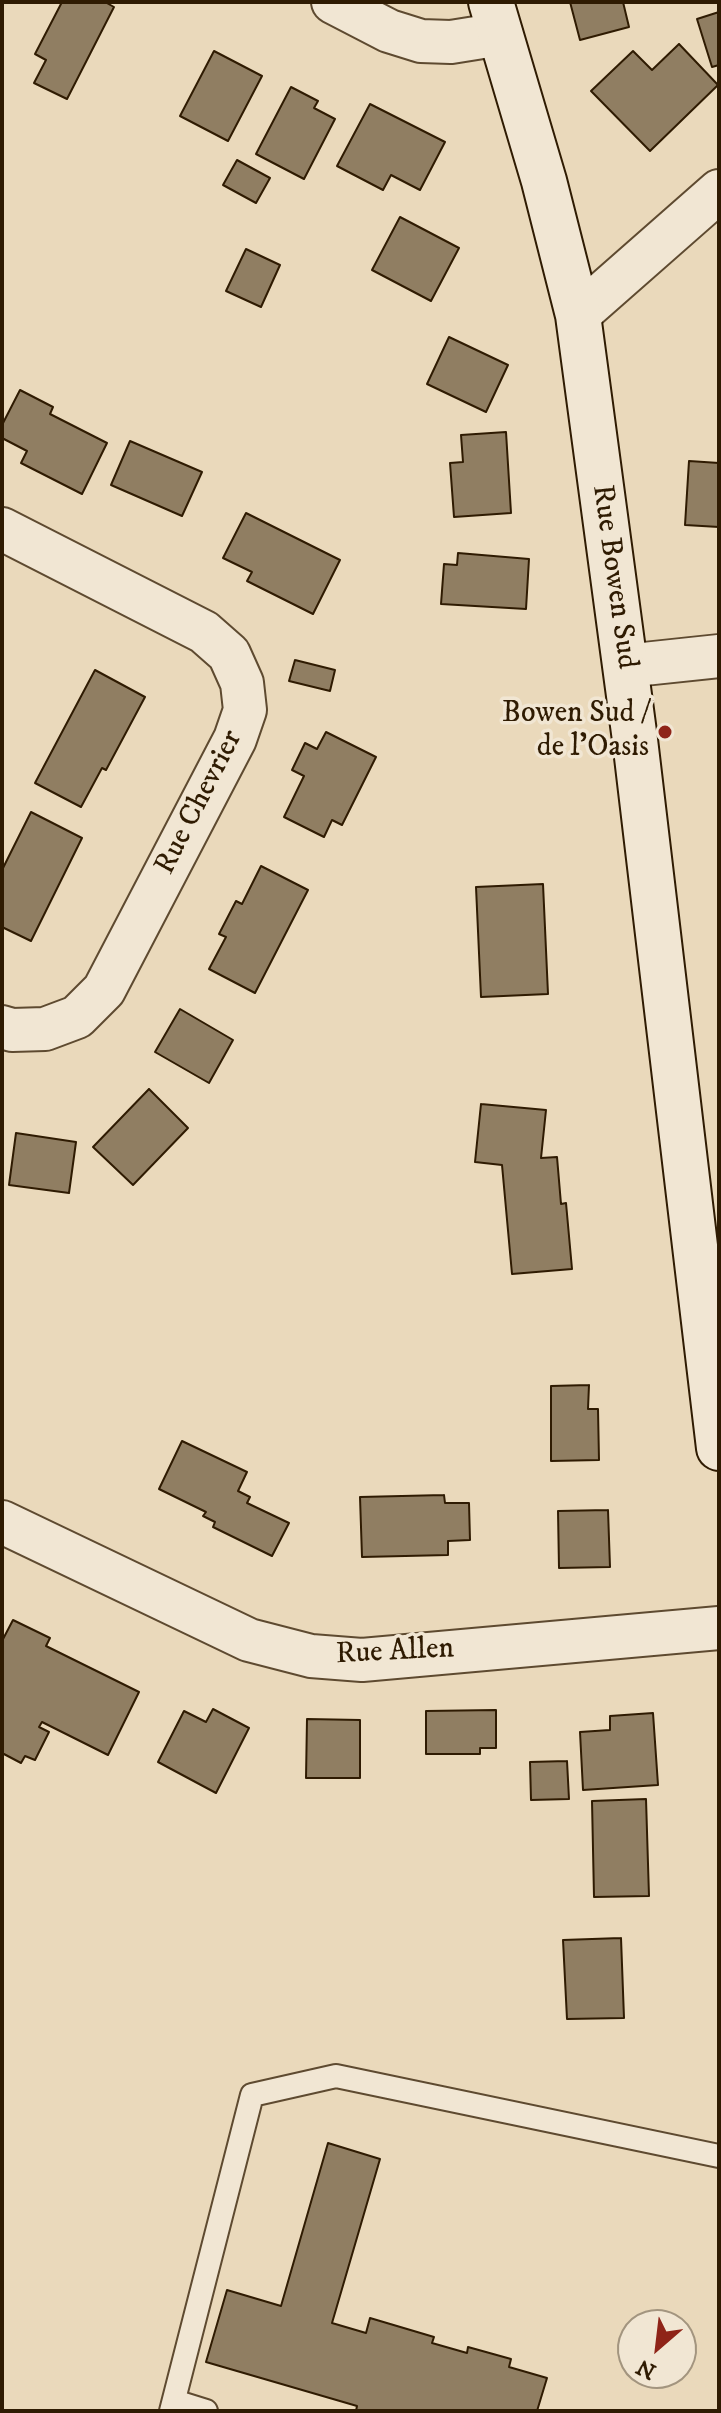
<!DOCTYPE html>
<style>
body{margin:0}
#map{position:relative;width:721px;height:2413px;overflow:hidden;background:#ead9bb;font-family:"IM FELL DW Pica",serif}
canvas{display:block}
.frame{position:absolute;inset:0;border:4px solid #2f1b02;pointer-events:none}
.north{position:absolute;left:617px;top:2309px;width:80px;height:80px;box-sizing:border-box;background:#f1e6d3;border:2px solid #a3957f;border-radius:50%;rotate:208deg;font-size:22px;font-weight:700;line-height:32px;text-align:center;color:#2f1b02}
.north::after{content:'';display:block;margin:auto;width:28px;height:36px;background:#8f2418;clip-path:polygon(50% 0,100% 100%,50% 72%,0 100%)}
</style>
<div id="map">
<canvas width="721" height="2413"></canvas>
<div class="frame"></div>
<div class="north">N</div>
</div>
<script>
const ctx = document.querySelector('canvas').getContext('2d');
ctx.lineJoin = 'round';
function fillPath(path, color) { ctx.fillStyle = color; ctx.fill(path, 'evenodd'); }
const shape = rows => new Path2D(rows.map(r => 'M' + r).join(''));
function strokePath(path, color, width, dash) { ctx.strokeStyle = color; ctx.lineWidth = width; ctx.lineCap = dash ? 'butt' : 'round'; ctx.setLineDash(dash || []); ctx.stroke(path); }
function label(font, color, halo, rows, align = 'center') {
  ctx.font = font + ' "IM FELL DW Pica",serif'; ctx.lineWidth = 7; ctx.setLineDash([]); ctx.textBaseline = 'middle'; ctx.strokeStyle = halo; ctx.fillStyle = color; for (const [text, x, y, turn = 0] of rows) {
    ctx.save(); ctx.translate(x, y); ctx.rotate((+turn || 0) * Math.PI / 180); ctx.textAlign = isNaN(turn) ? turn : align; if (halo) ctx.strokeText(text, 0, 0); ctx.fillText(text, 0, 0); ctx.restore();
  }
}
const building = shape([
 [62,2,105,2,114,7,67,99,34,83,46,60,35,54,62,2],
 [570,2,623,2,629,27,580,40,570,2],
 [719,12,719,65,712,67,697,19,719,12],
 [679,44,718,85,650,151,591,91,633,51,652,70,679,44],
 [214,51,262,76,228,141,180,116,214,51],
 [291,87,318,101,314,108,335,119,304,179,256,154,291,87],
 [370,104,445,142,420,190,391,175,383,190,337,166,370,104],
 [237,160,270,178,256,203,223,185,237,160],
 [400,217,459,248,431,301,372,270,400,217],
 [246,249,280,265,261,307,226,291,246,249],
 [449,337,508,365,486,412,427,384,449,337],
 [20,390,53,407,50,414,107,443,82,494,21,463,27,451,2,438,2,425,20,390],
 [506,432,511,513,454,517,450,463,463,462,461,435,506,432],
 [130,441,202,472,182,516,111,485,130,441],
 [689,461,719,463,719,527,685,525,689,461],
 [246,513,340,560,313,614,247,581,252,572,223,558,246,513],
 [458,553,529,559,526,609,441,604,444,564,457,565,458,553],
 [295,660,335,670,330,691,289,681,295,660],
 [95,670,145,697,106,770,102,768,81,807,35,783,95,670],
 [326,732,376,757,342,825,332,820,324,837,284,817,304,776,292,770,305,743,317,749,326,732],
 [31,812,82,838,31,941,2,927,2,870,31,812],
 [261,866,308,890,255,993,209,969,226,937,219,934,236,901,242,904,261,866],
 [543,884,548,994,481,997,476,887,543,884],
 [180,1009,233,1040,209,1083,155,1052,180,1009],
 [149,1089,188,1128,133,1185,93,1147,149,1089],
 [481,1104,546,1110,541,1158,557,1157,561,1204,566,1203,572,1269,512,1274,502,1165,475,1162,481,1104],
 [16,1133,76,1142,69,1193,9,1185,16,1133],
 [589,1385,588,1409,598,1409,599,1460,551,1461,551,1386,589,1385],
 [182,1441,247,1472,238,1491,250,1497,247,1503,289,1523,272,1556,213,1527,215,1522,203,1516,206,1512,159,1489,182,1441],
 [444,1495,445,1503,469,1503,470,1540,448,1541,448,1555,362,1557,360,1497,444,1495],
 [608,1510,610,1567,559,1568,558,1511,608,1510],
 [13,1620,50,1638,46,1646,139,1692,108,1755,42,1722,39,1727,49,1732,35,1760,25,1756,21,1763,2,1753,2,1641,13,1620],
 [213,1709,249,1728,216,1793,158,1762,184,1711,206,1722,213,1709],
 [496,1710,496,1748,480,1748,480,1754,426,1754,426,1711,496,1710],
 [653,1713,658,1785,583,1790,580,1732,610,1730,610,1716,653,1713],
 [307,1719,360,1720,360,1778,306,1778,307,1719],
 [567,1761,569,1799,531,1800,530,1762,567,1761],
 [646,1799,649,1896,594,1897,592,1801,646,1799],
 [621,1938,624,2018,567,2019,563,1940,621,1938],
 [328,2143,380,2159,332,2323,366,2333,370,2318,434,2337,432,2343,467,2353,468,2347,511,2359,509,2367,547,2378,537,2411,356,2411,357,2406,206,2362,227,2290,281,2306,328,2143]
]);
const lane = shape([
 [174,2401,206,2411],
 [171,2411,252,2095,336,2076,719,2156]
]);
const street = shape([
 [333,2,389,31,421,41,451,42,501,34],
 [578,315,719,191],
 [2,529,204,632,229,654,242,683,245,710,235,739,104,990,77,1017,45,1029,12,1030,2,1027],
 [625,666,719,656],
 [2,1522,249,1640,311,1656,362,1660,719,1628]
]);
const secondary = shape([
 [491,2,544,181,578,315,635,740,719,1448]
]);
const markers = [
 [665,732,8,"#8f2418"]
];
const streetNames = [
 ["Rue Bowen Sud",613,577,82],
 ["Rue Chevrier",200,803,-63],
 ["Rue Allen",395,1653,-3]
];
const poiNames = [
 ["Bowen Sud /",649,715],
 ["de l'Oasis",649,749]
];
fillPath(building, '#907e62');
strokePath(building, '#2f1b02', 2);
strokePath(lane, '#5e4a30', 26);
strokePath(street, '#5e4a30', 46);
strokePath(secondary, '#2f1b02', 48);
strokePath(lane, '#f1e6d3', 22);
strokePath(street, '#f1e6d3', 42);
strokePath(secondary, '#f1e6d3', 44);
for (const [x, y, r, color] of markers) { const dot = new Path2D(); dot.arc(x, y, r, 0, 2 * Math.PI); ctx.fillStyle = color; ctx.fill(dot); strokePath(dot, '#f1e6d3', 3); }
label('30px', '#2f1b02', '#f1e6d3', streetNames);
label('30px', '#2f1b02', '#f1e6d3', poiNames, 'right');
</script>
